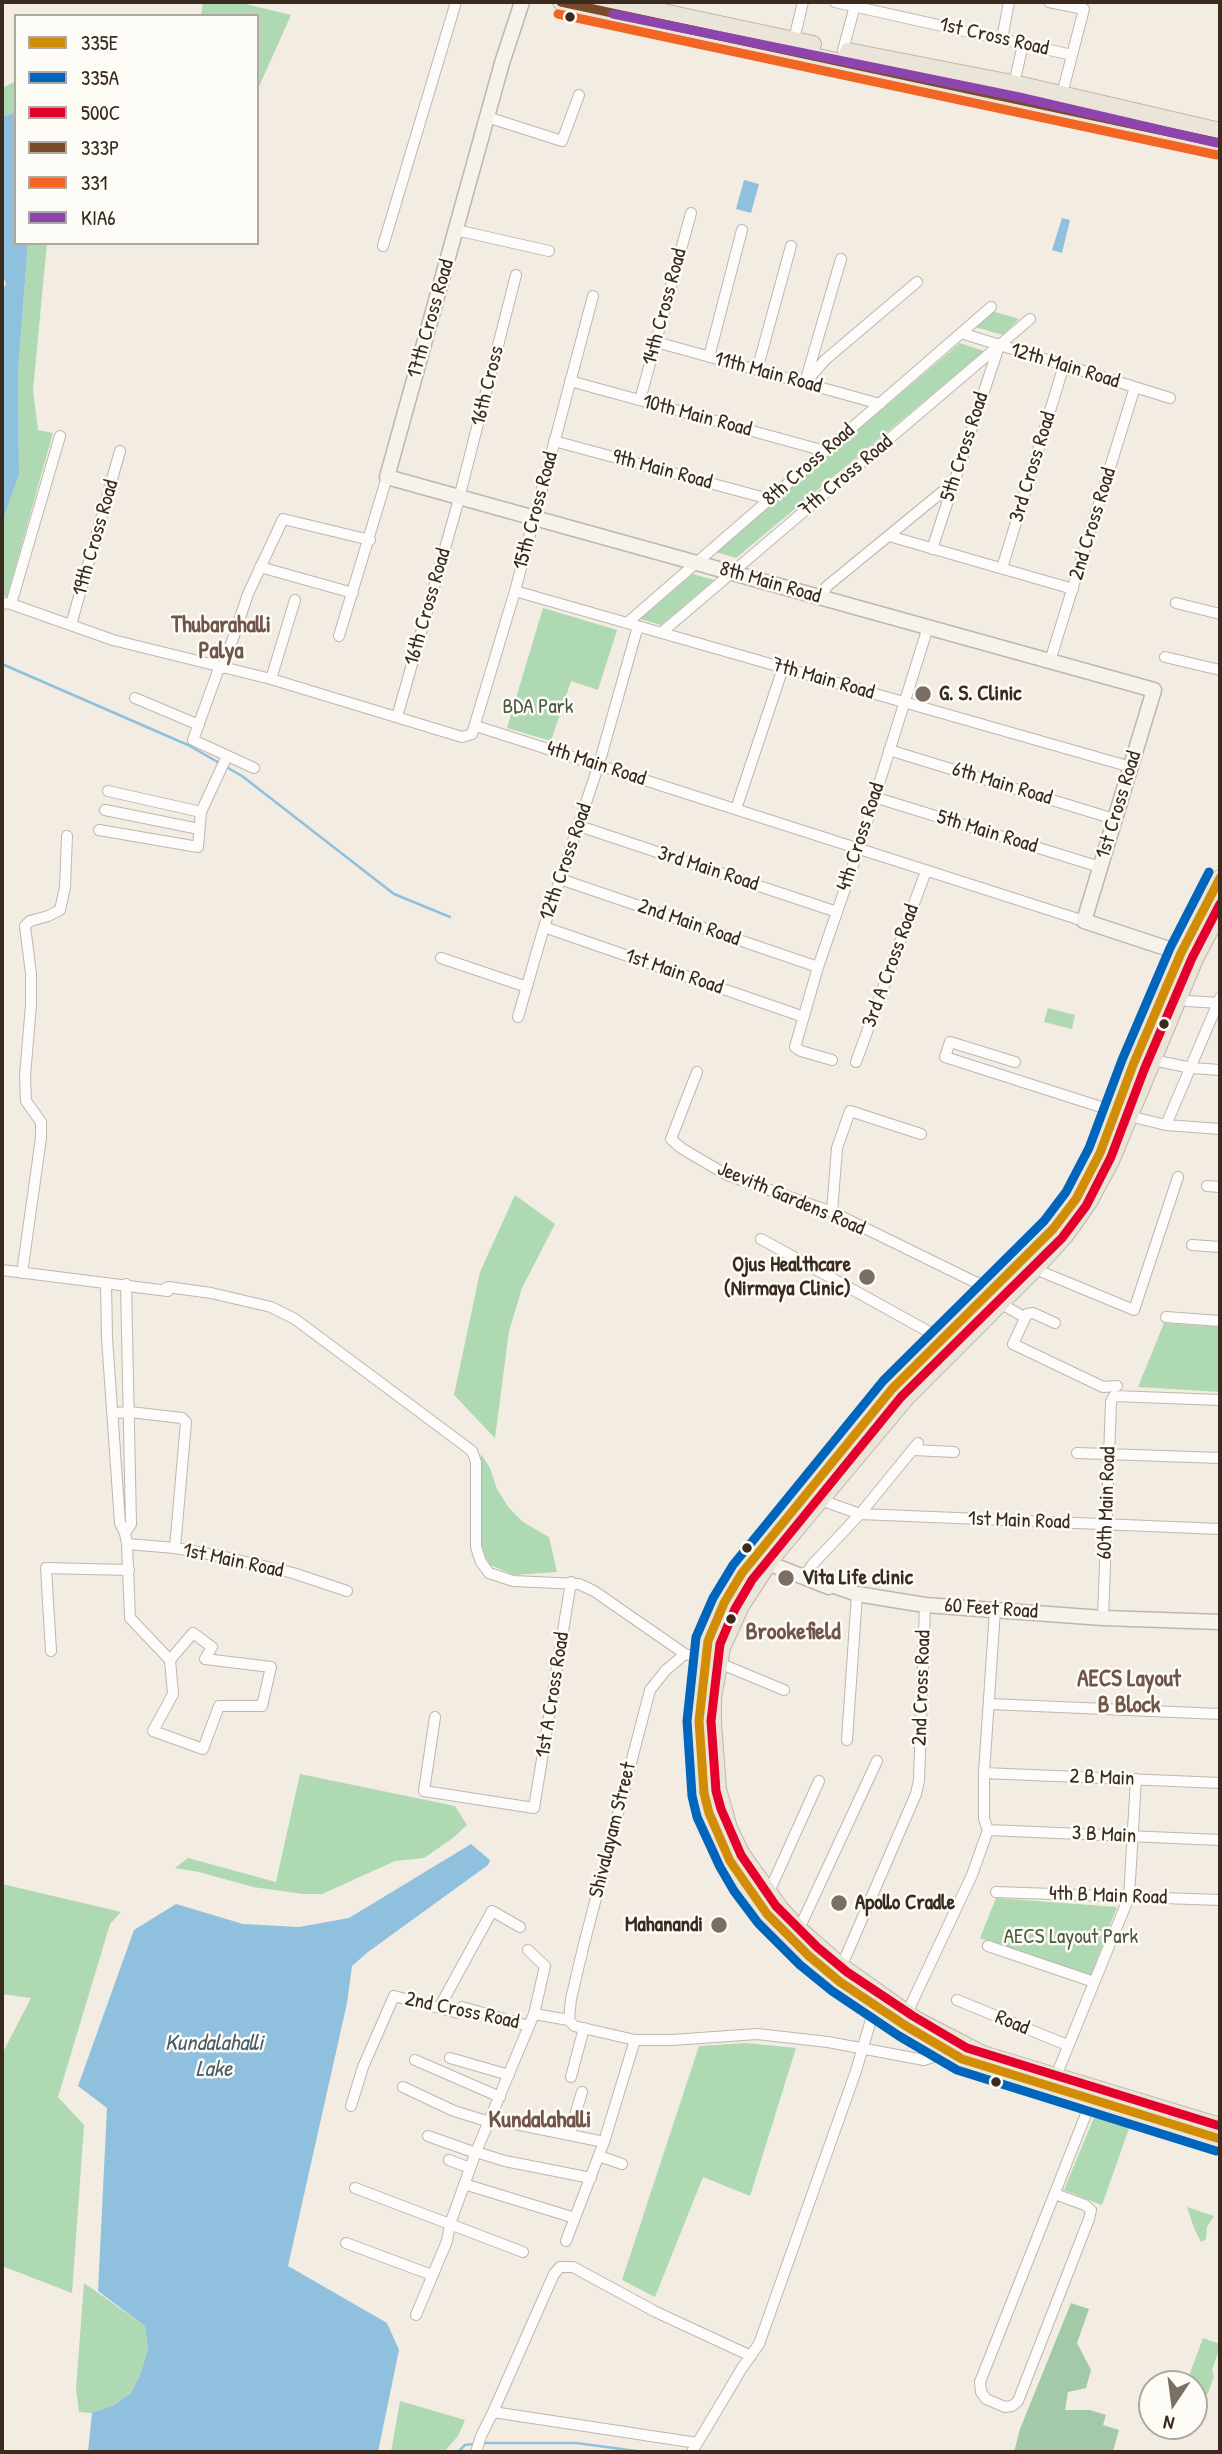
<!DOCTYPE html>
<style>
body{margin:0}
#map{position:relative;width:1222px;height:2454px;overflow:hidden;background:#f2ece2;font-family:"Patrick Hand",sans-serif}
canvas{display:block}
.frame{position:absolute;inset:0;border:4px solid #3b2a1e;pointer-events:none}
.legend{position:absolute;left:14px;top:14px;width:245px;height:231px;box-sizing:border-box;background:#fdfcf7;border:2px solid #afa8a0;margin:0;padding:9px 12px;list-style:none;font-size:21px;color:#3b2a1e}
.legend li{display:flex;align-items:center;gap:14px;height:35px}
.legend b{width:35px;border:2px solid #afa8a0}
.north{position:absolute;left:1138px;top:2370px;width:70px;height:70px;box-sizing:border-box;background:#fdfcf7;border:2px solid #afa8a0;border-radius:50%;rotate:193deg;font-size:19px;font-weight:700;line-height:28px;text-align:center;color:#3b2a1e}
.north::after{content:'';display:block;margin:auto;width:24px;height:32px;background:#7b6e63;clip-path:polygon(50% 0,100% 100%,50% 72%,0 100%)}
</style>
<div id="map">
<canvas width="1222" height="2454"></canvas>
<div class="frame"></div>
<ul class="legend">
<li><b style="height:9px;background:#d18d06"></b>335E</li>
<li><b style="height:9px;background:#0065bd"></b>335A</li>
<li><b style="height:9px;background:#e4002b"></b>500C</li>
<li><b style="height:9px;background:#7a4b2a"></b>333P</li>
<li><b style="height:9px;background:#f26522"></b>331</li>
<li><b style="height:9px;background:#8e44ad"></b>KIA6</li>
</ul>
<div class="north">N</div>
</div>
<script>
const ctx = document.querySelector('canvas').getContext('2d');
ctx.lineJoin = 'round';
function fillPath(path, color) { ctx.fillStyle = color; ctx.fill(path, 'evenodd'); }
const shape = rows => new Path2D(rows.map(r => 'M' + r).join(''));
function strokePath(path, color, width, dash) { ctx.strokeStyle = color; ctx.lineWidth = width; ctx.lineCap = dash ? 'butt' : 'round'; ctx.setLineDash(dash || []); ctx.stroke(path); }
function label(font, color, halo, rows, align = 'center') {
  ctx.font = font + ' "Patrick Hand",sans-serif'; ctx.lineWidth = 5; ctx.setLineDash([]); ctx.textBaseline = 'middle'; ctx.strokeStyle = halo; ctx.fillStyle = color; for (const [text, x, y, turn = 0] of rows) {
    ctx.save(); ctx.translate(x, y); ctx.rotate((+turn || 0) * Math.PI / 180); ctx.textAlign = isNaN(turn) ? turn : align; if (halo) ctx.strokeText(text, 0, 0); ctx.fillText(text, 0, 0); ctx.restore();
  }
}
const green = shape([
 [203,2,237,2,291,15,257,91,257,16,201,16],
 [16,81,16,112,2,117,2,88],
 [28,243,47,243,33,390,38,430,53,433,7,597,2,595,2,522,19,475,18,373],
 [992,311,1019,319,1003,335,975,327],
 [960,343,984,351,736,558,715,552],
 [693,574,714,580,661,625,640,619],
 [543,608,617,630,598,690,571,681,551,741,507,728],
 [1048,1008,1075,1015,1072,1029,1044,1022],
 [515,1195,555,1224,522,1288,509,1331,495,1438,454,1395,480,1272],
 [1164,1323,1220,1327,1220,1392,1138,1387],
 [481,1454,490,1468,497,1489,509,1508,523,1522,549,1537,557,1572,514,1575,490,1565,479,1545],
 [300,1774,455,1806,467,1825,453,1838,424,1858,395,1861,322,1894,303,1894,253,1887,199,1872,175,1868,188,1858,276,1882],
 [2,1884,121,1912,110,1924,58,2097,84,2125,72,2293,2,2266,2,2054,31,1998,2,1994],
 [996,1898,1117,1907,1090,1978,980,1938],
 [746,2043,796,2048,750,2196,703,2177,655,2297,622,2280,699,2046],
 [1095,2115,1131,2123,1102,2205,1064,2190],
 [1187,2207,1214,2216,1207,2227,1206,2239,1201,2242,1194,2228],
 [84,2283,145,2326,148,2348,141,2373,131,2393,114,2405,92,2413,79,2412,76,2388],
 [1203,2338,1220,2344,1220,2347,1212,2370,1214,2376,1208,2393,1202,2399,1195,2417,1194,2384,1186,2384],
 [400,2401,465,2420,458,2436,444,2452,391,2452]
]);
const forest = shape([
 [1071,2303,1089,2309,1077,2343,1091,2370,1086,2388,1068,2392,1065,2410,1090,2410,1106,2415,1103,2425,1119,2430,1113,2451,1014,2452,1020,2429]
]);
const water = shape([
 [16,112,16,243,28,243,18,373,19,475,2,522,2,291,6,284,2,273,2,117],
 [744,180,759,184,751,213,736,209],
 [1062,218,1070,220,1062,253,1052,250],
 [471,1844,490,1860,488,1865,368,1952,352,1966,347,2003,288,2266,387,2323,399,2350,378,2452,88,2452,92,2413,114,2405,131,2393,141,2373,148,2348,145,2326,98,2291,107,2108,78,2086,134,1930,176,1904,243,1924,299,1927,349,1918]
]);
const stream = shape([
 [2,664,188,745,242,776,394,894,450,917],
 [484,2443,576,2443,644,2452],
 [458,2452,465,2445,474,2444]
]);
const street = shape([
 [835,2,1072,55],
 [1049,2,1084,9,1062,94],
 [794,39,803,2],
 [1002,39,1009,2],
 [843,50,856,2],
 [1014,84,1023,44],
 [487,117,562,141,579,95],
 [456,230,549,251],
 [383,246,456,2],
 [961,333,1170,398],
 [656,342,880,404],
 [709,357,742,230],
 [757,370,791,246],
 [806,379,841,259],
 [570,381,825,451],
 [805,383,825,360,917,282],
 [640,400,691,213],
 [554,441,769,499],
 [889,536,1073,589],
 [932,549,999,346],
 [260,567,353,593],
 [1002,568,1064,365],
 [515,591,1131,767],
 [822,598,826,587,953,483],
 [2,603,11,604,113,640,271,679,462,737,472,734,515,591,593,296],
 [1176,603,1220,614],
 [11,604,60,436],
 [627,623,991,307],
 [71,625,120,451],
 [661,633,1030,319],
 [339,636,387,477],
 [1165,657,1220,670],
 [1050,661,1135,387],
 [219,668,193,740,254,768],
 [223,668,248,594,283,519,370,540],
 [271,679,295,600],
 [135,698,199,725],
 [397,717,457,506,516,275],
 [476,726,1084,921],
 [889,750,1114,819],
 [108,791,201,812],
 [874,797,1100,867],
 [736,809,783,668],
 [105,810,199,829],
 [579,826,837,912],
 [99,830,198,847,201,812,227,756],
 [560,879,818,967],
 [544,927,804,1017],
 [441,958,527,987],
 [1177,998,1187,1001,1220,1003],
 [518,1017,544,927,599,764,638,626],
 [832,1060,801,1051,795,1047,818,967,859,848,928,627],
 [1152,1060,1192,1068,1220,1070],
 [856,1062,926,871],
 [1015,1062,950,1042,945,1057,1129,1116,1166,1125,1220,1129],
 [697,1072,671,1139,681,1148,727,1175,832,1212,983,1286,989,1291],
 [1166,1125,1220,998],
 [1207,1186,1220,1187],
 [832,1212,837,1148,850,1111,921,1134],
 [761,1239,942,1339],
 [1192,1245,1220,1247],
 [1035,1269,1134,1310,1178,1177],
 [2,1270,168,1291],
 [22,1273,41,1138,41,1122,26,1101,25,1076,31,1005,31,974,25,926,30,921,48,916,60,910,65,887,67,836],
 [106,1283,107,1338,120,1523,125,1533,127,1544,175,1548,225,1557,293,1573,347,1591],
 [164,1289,168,1287,211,1293,271,1307,295,1319,472,1451,476,1462,476,1547,481,1562,489,1573,513,1581,579,1584,594,1591,685,1654,719,1663,784,1690],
 [1000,1303,1024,1317],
 [1166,1317,1220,1321],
 [1055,1323,1033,1313,1027,1314,1013,1344,1103,1387,1117,1386],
 [114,1413,130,1412,182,1418,186,1422,175,1548],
 [913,1450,954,1452],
 [1077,1453,1220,1458],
 [821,1498,829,1503,860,1514,1220,1529],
 [125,1533,131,1524,126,1284],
 [127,1544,130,1618,170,1660,193,1633,212,1647,205,1659,271,1667,262,1706,219,1706,203,1749,153,1731,173,1694,170,1660],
 [804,1578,812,1565,860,1514,918,1443],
 [1103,1618,1111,1402,1114,1396,1220,1400],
 [51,1651,46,1568,129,1570],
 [990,1704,1220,1714],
 [435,1717,424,1791,534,1808,571,1582],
 [847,1740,857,1594],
 [984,1773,1220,1783],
 [988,1830,1220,1840],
 [988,1830,984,1819,984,1773,995,1610],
 [996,1892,1220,1900],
 [768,1894,819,1781],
 [799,1929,877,1761],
 [988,1946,1094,1982],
 [840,1965,846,1956,916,1794,919,1780,925,1605],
 [957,2000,1067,2045],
 [439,2008,492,1911,520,1927],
 [907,2013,972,1875,988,1830],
 [534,2014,569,2020,574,2026,635,2040,672,2040,757,2034,828,2042,924,2060,949,2051],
 [569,2020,571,1999,583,1948,650,1690,666,1670,685,1654],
 [450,2058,509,2075],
 [415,2060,500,2097],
 [1056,2076,1129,1897,1136,1779],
 [571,2077,584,2028],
 [403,2087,454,2111,490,2122],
 [351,2106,363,2067,394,1996,458,2013,462,2007,529,2026],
 [491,2119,604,2142],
 [569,2135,582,2092],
 [428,2136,476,2153],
 [476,2152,505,2161,591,2178],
 [599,2156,622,2164],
 [449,2160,470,2168],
 [464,2184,575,2218],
 [355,2188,523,2252],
 [1055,2194,1085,2205,1091,2210,1089,2219,1018,2401,1012,2406,1005,2407,986,2399,981,2392,980,2382,1092,2099],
 [566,2241,604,2142,635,2040],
 [346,2243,432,2275],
 [416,2315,447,2241,450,2224,476,2152,534,2014,545,1966,528,1950],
 [697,2443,493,2412,554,2274,560,2267,573,2267,656,2312,751,2356],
 [476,2452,481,2436,493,2412],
 [692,2452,742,2368,759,2344,856,2071,875,2006]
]);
const secondary = shape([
 [522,2,502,63,387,477,1154,690,1084,921,1181,953],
 [768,1563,829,1587,832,1585,857,1594,925,1605,1103,1618,1220,1622]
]);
const primary = shape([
 [561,2,1220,143],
 [616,2,813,44],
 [848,51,1022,85,1220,131],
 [1220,878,1181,953,1133,1065,1100,1153,1076,1199,1053,1229,892,1389,742,1573,724,1603,708,1641,699,1721,704,1793,709,1813,730,1861,744,1884,767,1914,809,1956,840,1982,906,2026,962,2059,1220,2139],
 [1220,911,1195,959,1111,1161,1089,1202,1065,1236,1035,1269,907,1397,773,1557,741,1606,722,1648,713,1698,713,1723,718,1789,729,1828,741,1853,780,1908,799,1929,840,1965,917,2020,983,2054,1220,2126]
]);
const bus1 = shape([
 [1220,878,1181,953,1133,1065,1100,1153,1076,1199,1053,1229,892,1389,742,1573,724,1603,708,1641,699,1721,704,1793,709,1813,730,1861,767,1914,809,1956,840,1982,906,2026,962,2059,1220,2139]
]);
const bus2 = shape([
 [1209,872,1170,948,1122,1060,1089,1148,1066,1192,1044,1221,883,1381,733,1565,713,1598,696,1637,687,1721,692,1796,697,1817,720,1867,734,1891,758,1923,800,1965,832,1991,899,2036,957,2070,1216,2151]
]);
const bus3 = shape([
 [1220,904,1192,958,1144,1070,1111,1157,1086,1206,1062,1238,901,1397,752,1580,735,1609,720,1644,711,1721,716,1791,721,1809,741,1855,776,1906,817,1947,847,1972,913,2016,967,2048,1220,2126]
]);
const bus4 = shape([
 [561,2,1220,143]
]);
const bus5 = shape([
 [558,14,1217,155]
]);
const bus6 = shape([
 [613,14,1019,97,1217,143]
]);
const markers = [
 [570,17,6,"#3b2a1e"],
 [923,694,9,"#7b6e63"],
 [1164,1024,6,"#3b2a1e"],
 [867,1277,9,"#7b6e63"],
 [747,1548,6,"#3b2a1e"],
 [786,1578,9,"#7b6e63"],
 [731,1619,6,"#3b2a1e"],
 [839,1903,9,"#7b6e63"],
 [719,1925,9,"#7b6e63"],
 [996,2082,6,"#3b2a1e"]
];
const streetNames = [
 ["1st Cross Road",994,37,13],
 ["14th Cross Road",665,307,-75],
 ["17th Cross Road",431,319,-74],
 ["12th Main Road",1065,366,17],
 ["11th Main Road",768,373,15],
 ["16th Cross",488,386,-76],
 ["10th Main Road",697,416,15],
 ["5th Cross Road",965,447,-72],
 ["8th Cross Road",809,465,-41],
 ["3rd Cross Road",1033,467,-73],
 ["9th Main Road",662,470,15],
 ["7th Cross Road",846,476,-40],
 ["15th Cross Road",536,511,-75],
 ["2nd Cross Road",1093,524,-73],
 ["19th Cross Road",96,538,-74],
 ["8th Main Road",770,583,16],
 ["16th Cross Road",428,607,-74],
 ["7th Main Road",823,679,16],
 ["4th Main Road",596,764,18],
 ["6th Main Road",1002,784,17],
 ["1st Cross Road",1119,805,-73],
 ["5th Main Road",987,832,17],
 ["4th Cross Road",861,837,-72],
 ["12th Cross Road",566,862,-71],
 ["3rd Main Road",708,869,18],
 ["2nd Main Road",689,923,19],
 ["3rd A Cross Road",891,966,-70],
 ["1st Main Road",674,972,19],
 ["Jeevith Gardens Road",791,1199,23],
 ["60th Main Road",1107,1503,-88],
 ["1st Main Road",1019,1521,2],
 ["1st Main Road",233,1561,12],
 ["60 Feet Road",991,1609,4],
 ["2nd Cross Road",922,1688,-88],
 ["1st A Cross Road",553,1695,-81],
 ["2 B Main",1102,1778,2],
 ["Shivalayam Street",613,1830,-76],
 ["3 B Main",1104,1835,3],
 ["4th B Main Road",1108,1896,2],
 ["2nd Cross Road",462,2011,12],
 ["Road",1012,2023,22]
];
const poiNames = [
 ["G. S. Clinic",939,694],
 ["Ojus Healthcare",851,1265,"right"],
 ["(Nirmaya Clinic)",851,1289,"right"],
 ["Vita Life clinic",802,1578],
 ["Apollo Cradle",855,1903],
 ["Mahanandi",703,1925,"right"]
];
const parkNames = [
 ["BDA Park",538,707],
 ["AECS Layout Park",1071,1937]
];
const neighbourhoodNames = [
 ["Thubarahalli",221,626],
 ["Palya",221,652],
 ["AECS Layout",1129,1680],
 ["B Block",1129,1706]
];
const waterNames = [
 ["Kundalahalli",214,2044],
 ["Lake",214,2070]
];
const quarterNames = [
 ["Brookefield",793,1633],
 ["Kundalahalli",540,2121]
];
fillPath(green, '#aed9b3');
fillPath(forest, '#a2caa8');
fillPath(water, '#8fc0de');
strokePath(stream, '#8fc0de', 2.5);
strokePath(street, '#bdb7af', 12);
strokePath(secondary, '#bdb7af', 17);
strokePath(primary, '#bdb7af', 18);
strokePath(street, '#fdfcfb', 10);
strokePath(secondary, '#f6f2ec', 14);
strokePath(primary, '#ebe4d8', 16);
strokePath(bus1, '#d18d06', 9);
strokePath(bus2, '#0065bd', 9);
strokePath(bus3, '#e4002b', 9);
strokePath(bus4, '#7a4b2a', 9);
strokePath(bus5, '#f26522', 9);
strokePath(bus6, '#8e44ad', 9);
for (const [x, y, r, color] of markers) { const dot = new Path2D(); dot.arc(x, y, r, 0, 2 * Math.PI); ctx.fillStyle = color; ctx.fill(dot); strokePath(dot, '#fdfcf7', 2.5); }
label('21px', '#3b2a1e', '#fdfcf7', streetNames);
label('bold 21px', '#3b2a1e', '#fdfcf7', poiNames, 'left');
label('21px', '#4d5a3f', '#fdfcf7', parkNames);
label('bold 23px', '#72554a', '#fdfcf7', neighbourhoodNames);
label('italic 23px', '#4c5e6a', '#fdfcf7', waterNames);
label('bold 24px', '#72554a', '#fdfcf7', quarterNames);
</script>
